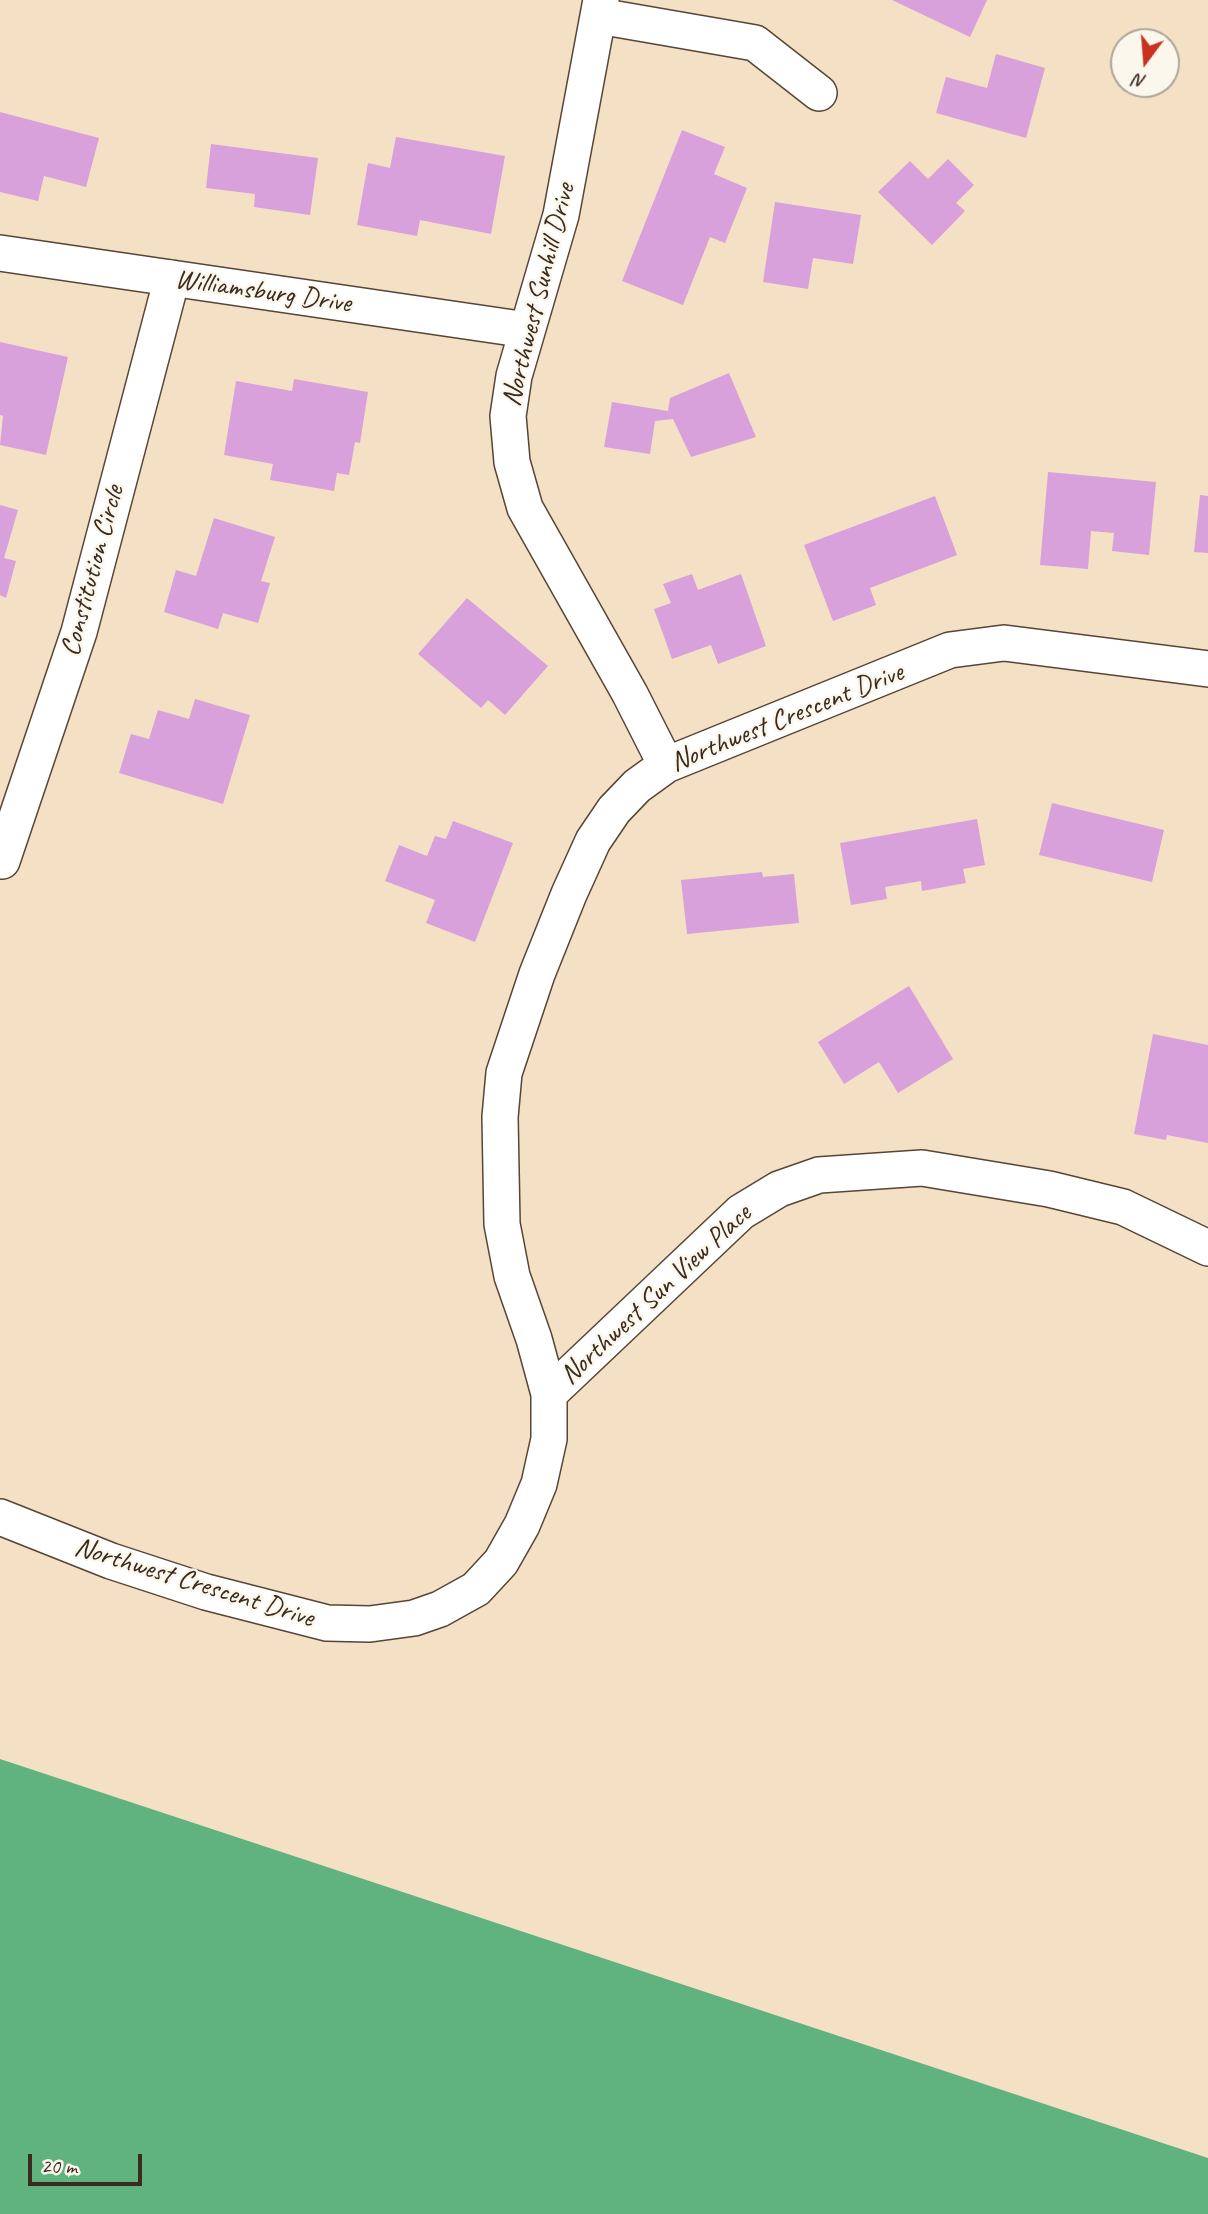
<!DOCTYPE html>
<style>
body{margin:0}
#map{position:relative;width:1208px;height:2214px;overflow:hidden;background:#f4e0c4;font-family:Caveat,sans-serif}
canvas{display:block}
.north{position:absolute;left:1110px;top:28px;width:70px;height:70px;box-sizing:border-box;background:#fbf7ec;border:2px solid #aea59a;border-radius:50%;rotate:196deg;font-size:19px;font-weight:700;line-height:28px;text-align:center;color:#3b2a1e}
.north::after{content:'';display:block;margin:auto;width:24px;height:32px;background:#c8321e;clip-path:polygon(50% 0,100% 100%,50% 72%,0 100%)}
.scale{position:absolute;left:28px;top:2154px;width:114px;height:32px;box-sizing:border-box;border:4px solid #3b2a1e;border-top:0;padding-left:9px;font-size:21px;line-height:24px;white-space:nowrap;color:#3b2a1e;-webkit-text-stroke:5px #fbf7ec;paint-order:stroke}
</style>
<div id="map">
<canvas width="1208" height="2214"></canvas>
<div class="north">N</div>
<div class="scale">20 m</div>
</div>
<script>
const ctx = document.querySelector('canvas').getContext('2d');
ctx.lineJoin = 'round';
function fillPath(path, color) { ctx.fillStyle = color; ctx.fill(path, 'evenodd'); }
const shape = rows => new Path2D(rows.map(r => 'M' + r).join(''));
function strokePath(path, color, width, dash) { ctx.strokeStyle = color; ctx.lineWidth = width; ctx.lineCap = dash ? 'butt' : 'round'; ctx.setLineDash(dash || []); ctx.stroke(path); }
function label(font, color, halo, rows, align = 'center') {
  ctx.font = font + ' Caveat,sans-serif'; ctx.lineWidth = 5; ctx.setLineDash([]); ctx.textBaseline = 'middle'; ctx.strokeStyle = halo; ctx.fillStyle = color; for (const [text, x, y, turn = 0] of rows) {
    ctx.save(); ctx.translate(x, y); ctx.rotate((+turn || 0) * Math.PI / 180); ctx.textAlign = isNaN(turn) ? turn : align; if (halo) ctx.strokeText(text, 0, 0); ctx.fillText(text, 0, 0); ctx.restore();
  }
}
const forest = shape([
 [0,1759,1208,2158,1208,2214,0,2214]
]);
const building = shape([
 [892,0,987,0,970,37],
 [996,54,1045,68,1026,138,936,113,946,77,987,88],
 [0,112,99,138,86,187,44,176,38,201,0,192],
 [682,130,725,147,714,174,747,188,725,243,710,237,683,305,622,281],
 [396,137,505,156,491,234,420,220,417,236,357,225,368,163,390,168],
 [211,144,318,158,310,215,254,207,255,194,206,188],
 [948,159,974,185,956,203,965,211,932,245,878,192,910,161,928,179],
 [775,202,861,215,853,264,813,258,808,289,763,282],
 [0,342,68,357,46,455,0,445,3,416,0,415],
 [729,373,756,437,691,457,673,419,655,421,650,454,604,447,612,402,668,411,670,398],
 [294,379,368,392,360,443,355,442,349,475,337,473,334,491,270,480,273,464,224,455,236,381,292,391],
 [1048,472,1156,482,1149,555,1112,551,1114,533,1091,531,1088,569,1040,565],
 [1200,495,1208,496,1208,553,1194,552],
 [935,496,957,555,870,588,876,605,833,621,804,545],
 [0,505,18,510,4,558,16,561,6,598,0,595],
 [214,518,275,537,261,581,270,583,258,623,223,613,218,629,164,612,176,570,196,576],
 [692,574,698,590,741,574,766,646,718,664,711,645,672,659,654,609,671,603,663,584],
 [467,598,548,666,505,715,488,700,481,708,418,654],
 [195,699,250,715,223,804,119,773,131,734,149,739,158,710,189,719],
 [1052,803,1164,830,1152,882,1039,855],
 [977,819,985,865,963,869,966,883,922,891,921,881,885,887,887,899,851,905,840,843],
 [453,821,513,843,475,942,426,923,435,900,385,881,399,845,427,856,435,836,446,839],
 [762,872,763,877,794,874,799,923,687,934,681,880],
 [909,986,953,1059,898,1093,879,1062,844,1084,818,1042],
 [1153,1034,1208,1045,1208,1143,1167,1135,1166,1140,1134,1134]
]);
const street = shape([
 [601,0,561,215,514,376,508,416,512,462,525,508,630,694,666,765],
 [599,16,755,43,819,93],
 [0,253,527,330],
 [2,861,79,632,172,278],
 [549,1394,741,1212,779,1189,819,1175,922,1168,1049,1189,1123,1207,1208,1248],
 [0,1517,111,1561,206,1592,327,1623,370,1624,414,1618,440,1609,476,1589,501,1562,522,1525,539,1484,549,1439,549,1394,534,1339,512,1276,502,1224,500,1117,504,1073,537,974,569,894,593,841,614,810,637,786,666,765,950,650,1004,643,1208,669]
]);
const streetNames = [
 ["Williamsburg Drive",263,292,8],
 ["Northwest Sunhill Drive",539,295,-76],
 ["Constitution Circle",93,571,-75],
 ["Northwest Crescent Drive",787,718,-22],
 ["Northwest Sun View Place",656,1295,-43],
 ["Northwest Crescent Drive",194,1583,17]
];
fillPath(forest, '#60b27e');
fillPath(building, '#d8a1dc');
strokePath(street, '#574537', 38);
strokePath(street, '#fff', 35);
label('28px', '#3b2a1e', '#fbf7ec', streetNames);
</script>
